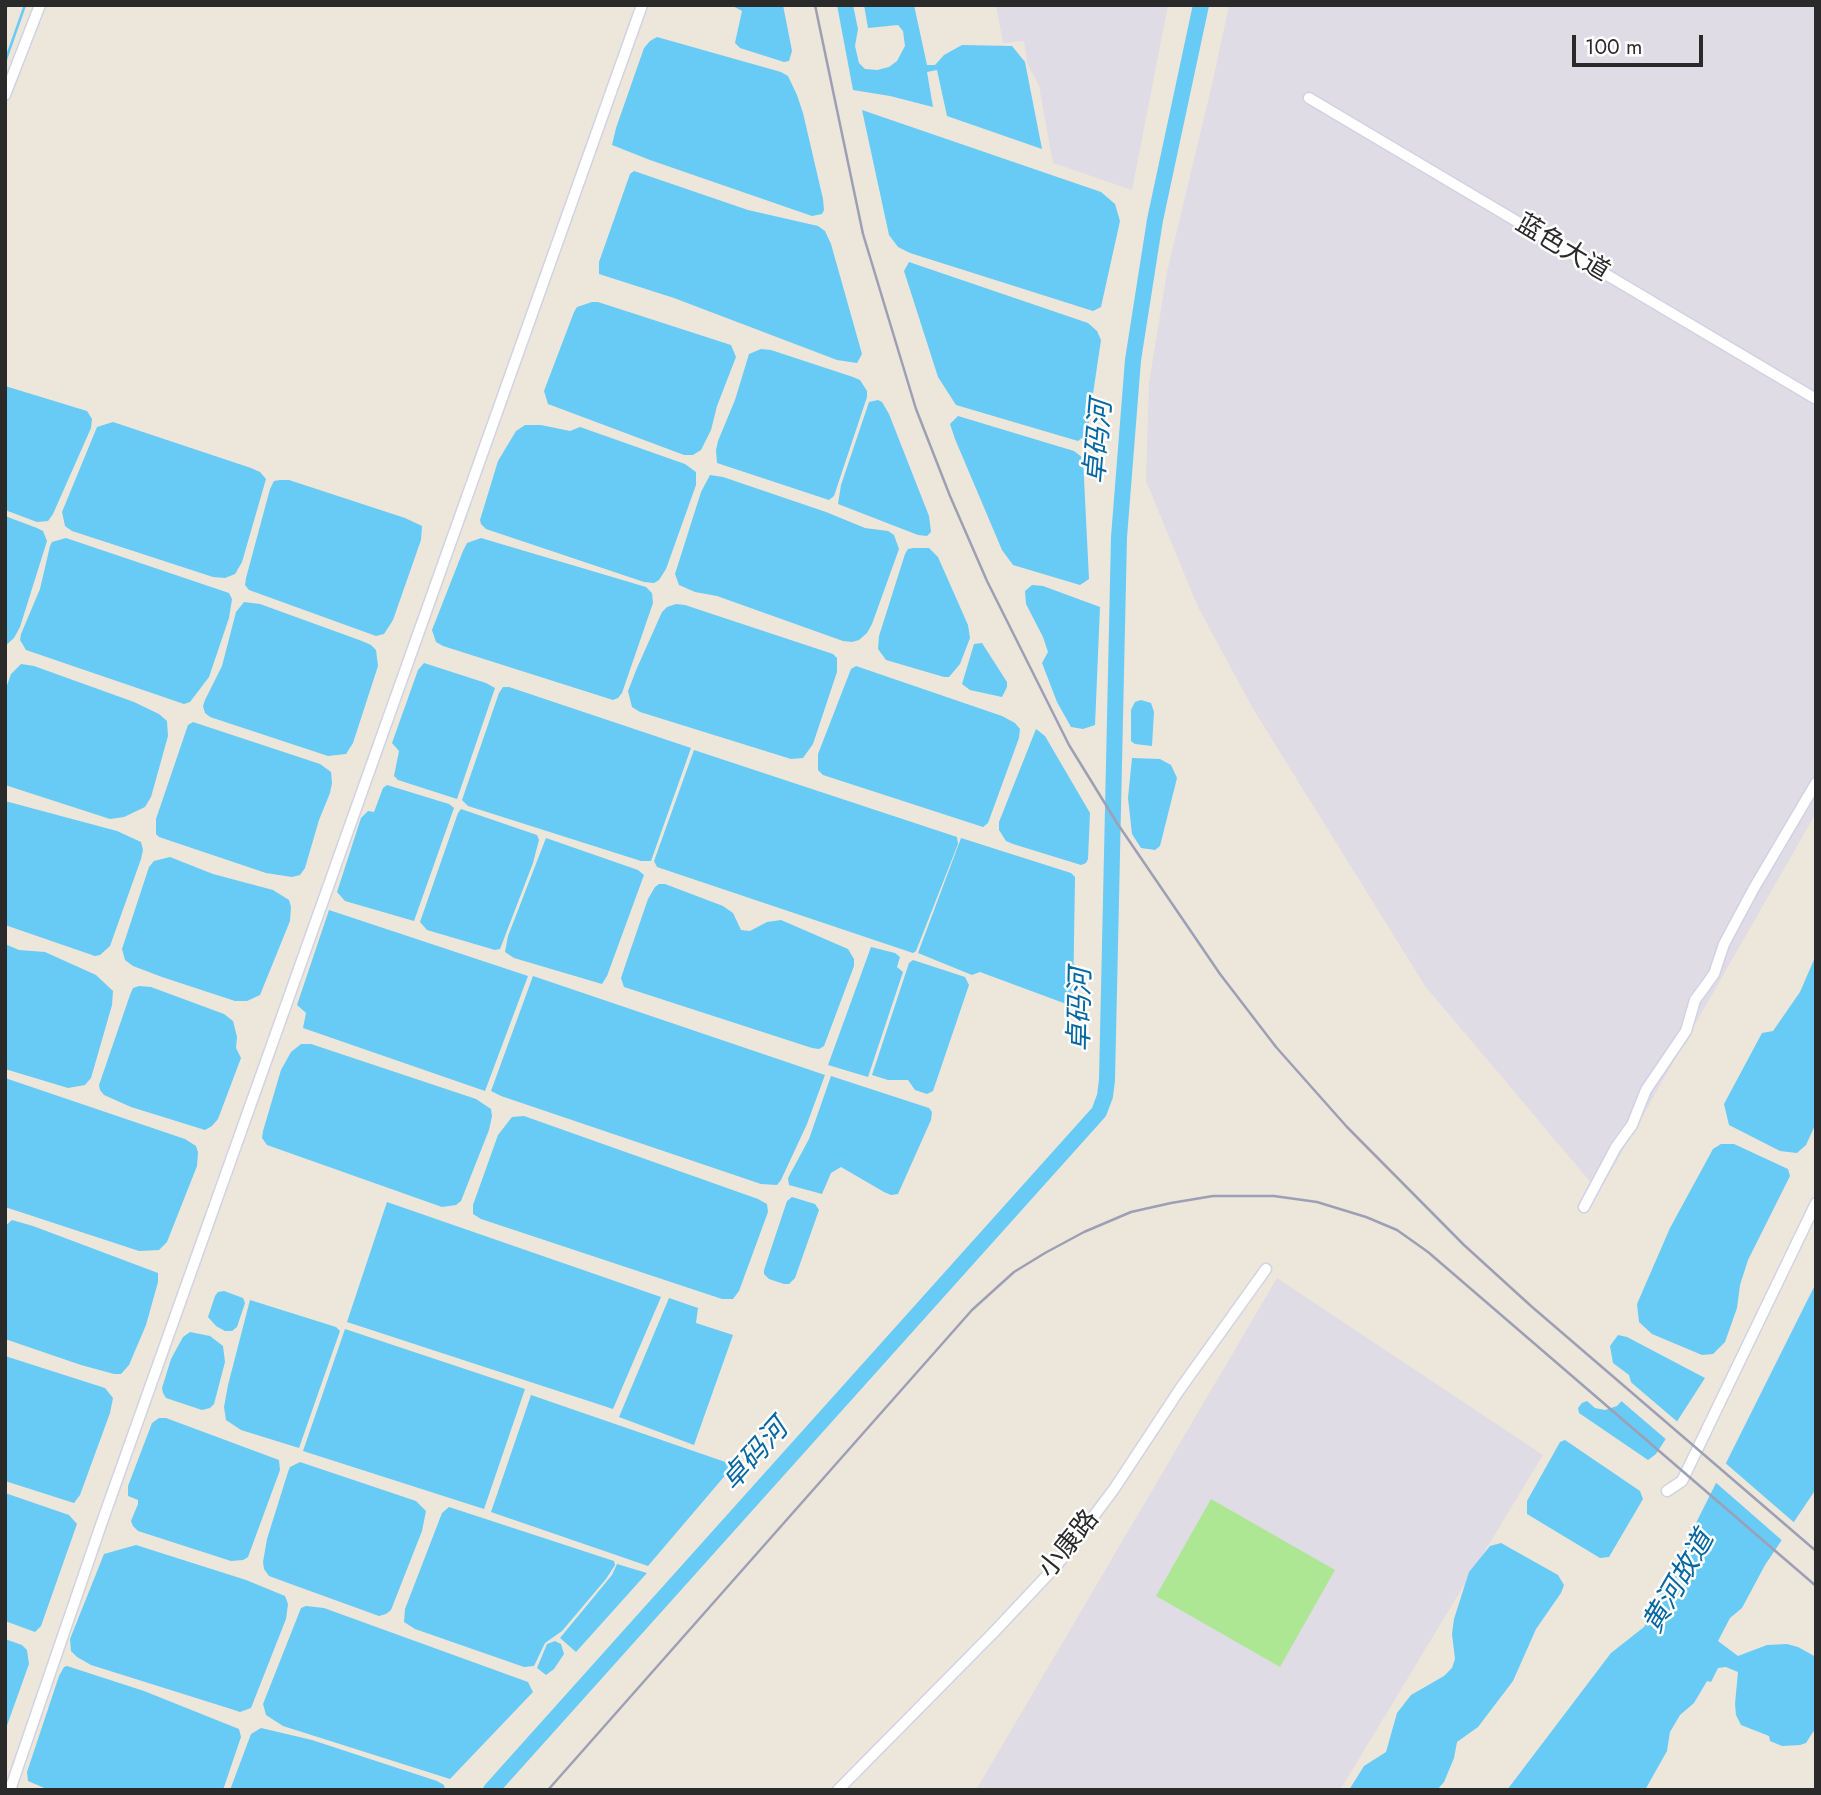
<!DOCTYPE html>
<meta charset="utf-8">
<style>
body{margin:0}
#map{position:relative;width:1821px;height:1795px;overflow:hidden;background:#ede6db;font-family:Jost,sans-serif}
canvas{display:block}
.frame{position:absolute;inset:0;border:7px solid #2a2a2a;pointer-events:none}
.scale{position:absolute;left:1572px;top:35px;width:131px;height:32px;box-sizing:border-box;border:4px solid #2a2a2a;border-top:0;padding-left:9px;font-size:21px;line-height:24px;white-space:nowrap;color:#2a2a2a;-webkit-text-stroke:5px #fff;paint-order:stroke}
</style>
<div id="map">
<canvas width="1821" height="1795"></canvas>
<div class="frame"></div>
<div class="scale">100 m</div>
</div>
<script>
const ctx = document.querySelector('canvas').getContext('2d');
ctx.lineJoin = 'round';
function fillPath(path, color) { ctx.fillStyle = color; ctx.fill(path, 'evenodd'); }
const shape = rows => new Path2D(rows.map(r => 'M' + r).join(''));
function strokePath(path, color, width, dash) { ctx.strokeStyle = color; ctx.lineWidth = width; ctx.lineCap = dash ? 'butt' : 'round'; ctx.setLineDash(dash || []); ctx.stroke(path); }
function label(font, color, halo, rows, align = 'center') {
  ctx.font = font + ' Jost,"Noto Sans SC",sans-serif'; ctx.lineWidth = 5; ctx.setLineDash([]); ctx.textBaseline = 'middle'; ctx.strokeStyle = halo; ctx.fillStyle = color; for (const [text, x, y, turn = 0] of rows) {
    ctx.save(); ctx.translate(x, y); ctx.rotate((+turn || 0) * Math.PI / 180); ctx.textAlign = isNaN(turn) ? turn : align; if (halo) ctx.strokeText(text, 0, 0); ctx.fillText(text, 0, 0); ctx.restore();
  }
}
const industrial = shape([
 [996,5,1168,5,1132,190,1053,163,1039,86,1027,63,1024,41,1003,43],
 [1229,5,1816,5,1816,813,1599,1192,1425,986,1252,707,1198,607,1146,481,1149,383,1167,272,1214,76],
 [1277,1278,1543,1455,1340,1790,976,1790]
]);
const green = shape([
 [1211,1499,1335,1570,1280,1667,1156,1596]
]);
const water = shape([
 [731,5,783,5,792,51,789,61,784,62,740,48,735,43,742,11],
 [837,5,853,5,858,29,855,46,859,63,865,69,877,70,889,67,897,61,905,46,903,31,898,25,868,28,864,5,914,5,927,65,935,65,944,55,962,45,1012,46,1025,62,1042,149,947,116,937,70,927,72,933,107,890,96,853,90],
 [657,37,781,72,788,76,797,95,803,113,823,199,824,210,822,214,812,216,650,160,612,145,616,128,644,48,650,41],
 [862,110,1101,192,1115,204,1120,221,1101,307,1093,311,910,253,898,247,889,235],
 [634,171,748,210,818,226,825,231,831,244,862,354,857,363,837,360,674,298,599,274,599,262,630,174],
 [909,262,1088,323,1097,331,1101,340,1087,434,1078,441,956,405,938,377,904,271],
 [592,302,598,302,731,345,736,357,717,406,711,430,701,450,693,455,684,455,548,404,544,391,574,312,577,307],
 [761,349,771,350,853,377,860,380,867,391,867,397,834,496,829,500,717,463,716,450,718,441,735,400,749,354],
 [5,386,87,411,92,419,91,428,53,514,48,521,37,522,5,510],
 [878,400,882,402,889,414,929,516,931,532,927,536,918,535,838,504,841,485,868,405,869,402],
 [958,416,1074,451,1083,458,1089,579,1080,585,1013,565,1002,550,955,439,950,424],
 [113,422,251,468,260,472,266,479,242,562,235,574,225,578,213,577,72,531,65,526,62,512,97,427],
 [525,425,541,425,570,431,580,427,685,464,696,472,696,485,666,569,659,580,654,583,644,582,486,529,481,524,480,520,498,461,516,431],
 [710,475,723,477,826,512,865,528,888,531,894,535,899,549,872,624,867,633,859,640,852,642,843,641,717,596,695,592,679,585,675,574,701,492],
 [280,480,289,480,405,518,422,526,421,540,393,620,384,634,376,636,249,590,245,585,246,578,270,489,274,481],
 [5,516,37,528,43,531,47,541,20,627,14,638,5,646],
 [66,538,229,593,232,599,229,618,209,677,190,702,184,704,26,650,20,640,21,634,40,589,50,546,52,542],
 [481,538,646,587,652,593,653,603,622,693,618,698,613,700,443,646,436,642,432,630,463,551,467,543],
 [913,548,929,548,938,557,968,625,970,638,960,664,949,677,944,677,886,660,878,649,879,636,905,554,908,549],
 [1032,585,1043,586,1100,607,1095,725,1083,729,1071,727,1057,702,1042,663,1048,652,1043,637,1026,604,1025,591],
 [244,602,260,604,362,641,371,645,376,650,378,666,353,743,346,754,328,756,210,717,205,713,203,706,205,700,222,666,236,612],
 [676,604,685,605,833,654,837,658,837,672,813,744,803,758,791,759,640,712,632,707,628,691,637,668,662,612,667,607],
 [982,643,1007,682,1007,687,1002,697,970,690,962,684,974,644],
 [424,663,486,683,495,688,457,799,398,780,394,776,399,751,392,743,418,670],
 [21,664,34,666,134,702,159,714,167,721,168,736,151,797,145,807,124,817,110,819,5,785,5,691,11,674],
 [856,666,1002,716,1015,723,1020,729,1019,738,988,823,983,827,823,775,818,770,818,754,851,669],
 [503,687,509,687,691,748,651,861,641,861,468,806,462,800,499,693],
 [1141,700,1151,703,1154,712,1152,746,1135,744,1131,741,1131,710,1135,702],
 [193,722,320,764,331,772,332,783,330,793,319,820,305,868,300,875,292,877,266,873,159,837,156,834,156,819,188,725],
 [1036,729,1045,736,1090,813,1088,859,1086,863,1081,865,1013,844,1006,841,999,830,999,822],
 [694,750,957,837,958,844,916,951,913,953,657,867,654,861],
 [1132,758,1160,759,1171,765,1177,778,1160,846,1155,850,1141,848,1132,834,1128,798],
 [387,785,449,804,454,808,414,921,345,901,337,892,361,818,368,811,374,812,383,788],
 [5,801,117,831,141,842,143,850,141,859,110,946,100,955,95,956,5,925],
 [461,809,537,835,539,840,533,863,500,949,495,950,427,930,420,922,458,813],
 [546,838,638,870,644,875,607,976,602,984,514,958,505,952,508,936],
 [961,838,1071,873,1075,877,1073,1003,1069,1005,980,972,972,975,918,953],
 [170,857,213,874,273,890,289,900,291,907,290,921,260,995,247,1001,235,1001,162,977,133,966,125,960,122,949,149,867,154,861],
 [659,884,665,884,723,906,733,913,741,930,750,931,767,922,781,920,848,949,854,959,854,966,824,1046,819,1049,812,1048,624,987,621,978,626,963,648,899,655,887],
 [329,910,528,976,485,1091,303,1028,306,1013,297,1005],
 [5,944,19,950,45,952,96,975,113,991,112,1005,91,1078,85,1085,68,1088,5,1069],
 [871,947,895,953,900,957,897,967,903,972,868,1077,828,1065],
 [1816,955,1816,1123,1806,1145,1797,1153,1780,1151,1729,1125,1724,1104,1762,1033,1773,1031,1800,992],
 [913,960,965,977,969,985,933,1091,927,1094,915,1090,908,1080,888,1080,872,1075,909,963],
 [533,976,825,1075,807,1124,781,1180,777,1185,761,1184,501,1096,491,1091],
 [139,986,151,987,224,1014,233,1021,237,1037,236,1048,241,1058,218,1119,212,1126,205,1130,131,1107,104,1095,100,1090,99,1085,130,995,133,988],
 [301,1044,311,1044,476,1099,491,1109,492,1116,489,1130,461,1201,456,1205,442,1207,267,1145,262,1138,263,1131,281,1070,291,1052],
 [831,1076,929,1108,932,1112,931,1120,898,1194,891,1195,884,1192,841,1167,831,1173,822,1194,789,1185,788,1178,809,1139],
 [5,1078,185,1139,196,1146,198,1152,197,1166,167,1242,159,1250,139,1251,5,1207],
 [524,1116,758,1199,767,1204,768,1212,739,1291,733,1299,722,1299,481,1219,473,1214,473,1205,498,1135,512,1117],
 [1721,1144,1734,1144,1788,1169,1790,1176,1748,1260,1740,1285,1737,1308,1725,1342,1713,1354,1702,1355,1652,1334,1639,1322,1637,1304,1670,1228,1713,1149],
 [792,1197,815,1204,819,1210,795,1278,789,1284,784,1284,769,1279,764,1274,764,1270,787,1201],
 [387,1202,661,1297,613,1409,347,1322],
 [12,1220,33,1226,158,1273,158,1282,146,1325,129,1365,121,1374,114,1374,81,1365,5,1339,5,1226],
 [1816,1283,1816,1489,1765,1565,1742,1608,1730,1618,1718,1641,1738,1656,1767,1645,1787,1644,1798,1647,1816,1657,1816,1728,1811,1735,1806,1743,1800,1745,1782,1746,1770,1741,1769,1736,1741,1725,1736,1715,1735,1704,1738,1672,1726,1667,1718,1668,1711,1682,1707,1681,1694,1703,1680,1715,1670,1732,1667,1751,1645,1790,1507,1790,1611,1653,1644,1627],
 [224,1291,243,1298,245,1303,237,1327,232,1331,225,1331,216,1326,208,1317,215,1296,218,1292],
 [669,1298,698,1308,696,1323,733,1335,694,1445,619,1417],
 [250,1300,336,1327,340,1331,299,1448,241,1430,226,1420,224,1407,228,1385],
 [345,1329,525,1389,484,1509,303,1451],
 [190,1332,210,1336,223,1346,225,1362,214,1404,210,1408,202,1410,166,1398,163,1393,162,1388,171,1359,183,1337],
 [1618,1335,1627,1337,1705,1378,1656,1454,1648,1460,1579,1413,1578,1408,1582,1403,1587,1401,1595,1408,1605,1410,1617,1406,1633,1389,1629,1375,1613,1363,1610,1346],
 [5,1356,105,1388,113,1398,110,1413,80,1495,74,1503,5,1481],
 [531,1395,734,1465,648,1566,491,1512],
 [159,1418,166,1418,279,1460,280,1470,248,1557,243,1560,231,1561,138,1531,133,1526,131,1521,138,1504,138,1500,128,1496,128,1486,152,1423],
 [1565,1440,1640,1491,1643,1499,1609,1557,1600,1558,1527,1514,1527,1501,1560,1442],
 [300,1462,416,1501,426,1511,422,1531,391,1610,386,1614,379,1616,288,1583,269,1576,264,1569,263,1562,267,1539,288,1472,290,1467],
 [5,1493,69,1515,77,1524,41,1626,35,1632,5,1621],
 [449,1507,614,1561,615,1565,606,1579,562,1631,545,1643,534,1666,524,1667,415,1629,404,1622,405,1609,442,1513],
 [1501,1543,1558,1575,1564,1585,1561,1593,1536,1629,1513,1681,1478,1727,1457,1742,1454,1758,1444,1782,1437,1790,1349,1790,1364,1766,1386,1752,1397,1713,1411,1695,1444,1676,1452,1668,1455,1659,1452,1634,1454,1619,1469,1572,1490,1546],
 [136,1545,246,1580,285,1596,288,1604,286,1619,251,1708,240,1712,231,1709,91,1665,77,1657,71,1651,70,1639,104,1554],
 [617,1564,647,1573,576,1652,560,1638,612,1575],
 [306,1606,324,1608,528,1682,533,1692,450,1779,283,1726,266,1715,263,1704,301,1608],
 [5,1639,22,1645,27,1650,29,1664,5,1731],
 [555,1641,561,1644,564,1654,554,1669,546,1675,537,1668,547,1644],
 [67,1666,144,1691,239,1729,241,1737,223,1790,49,1790,28,1781,27,1772,59,1676,64,1667],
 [261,1728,312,1740,437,1781,444,1785,445,1790,230,1790,251,1734]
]);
const pier = shape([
 [1626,1378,1680,1424,1668,1441,1619,1399,1629,1388],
 [1723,1461,1797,1525,1785,1543,1714,1481]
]);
const stream = shape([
 [5,11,7,5],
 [5,62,25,5]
]);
const river = shape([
 [491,1790,1099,1112,1105,1096,1107,1080,1119,537,1133,360,1155,220,1201,5]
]);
const street = shape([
 [5,95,40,5],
 [1309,98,1816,399],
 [1584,1207,1616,1147,1632,1125,1646,1090,1686,1031,1695,1000,1714,974,1724,944,1754,888,1816,783],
 [1667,1491,1682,1481,1816,1203],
 [10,1790,102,1522,642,5],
 [838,1790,994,1632,1057,1565,1114,1489,1180,1389,1266,1269]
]);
const secondary = shape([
 [5,1788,10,1790]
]);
const rail = shape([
 [815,5,863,234,916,409,950,496,987,581,1069,745,1117,823,1220,974,1276,1047,1347,1127,1464,1245,1531,1306,1816,1551],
 [548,1790,972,1310,1014,1272,1045,1253,1084,1232,1131,1212,1171,1203,1213,1196,1274,1196,1317,1202,1366,1217,1397,1230,1428,1252,1816,1586]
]);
const streetNames = [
 ["蓝色大道",1562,249,31],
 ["小康路",1070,1545,-51]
];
const waterNames = [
 ["卓码河",1100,442,-85],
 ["卓码河",1082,1010,-89],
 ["卓码河",756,1456,-48],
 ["黄河故道",1680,1583,-60]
];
fillPath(industrial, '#dfdce5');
fillPath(green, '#ade794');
fillPath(water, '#67cbf6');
fillPath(pier, '#ede6db');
strokePath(stream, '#67cbf6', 2.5);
strokePath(river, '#67cbf6', 16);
strokePath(street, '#d0d3e4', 13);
strokePath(secondary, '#d0d3e4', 17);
strokePath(street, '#fff', 10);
strokePath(secondary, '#fff', 14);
strokePath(rail, '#9da0b5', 2.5);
label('26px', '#2a2a2a', '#fff', streetNames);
label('italic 28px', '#0567a2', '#fff', waterNames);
</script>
